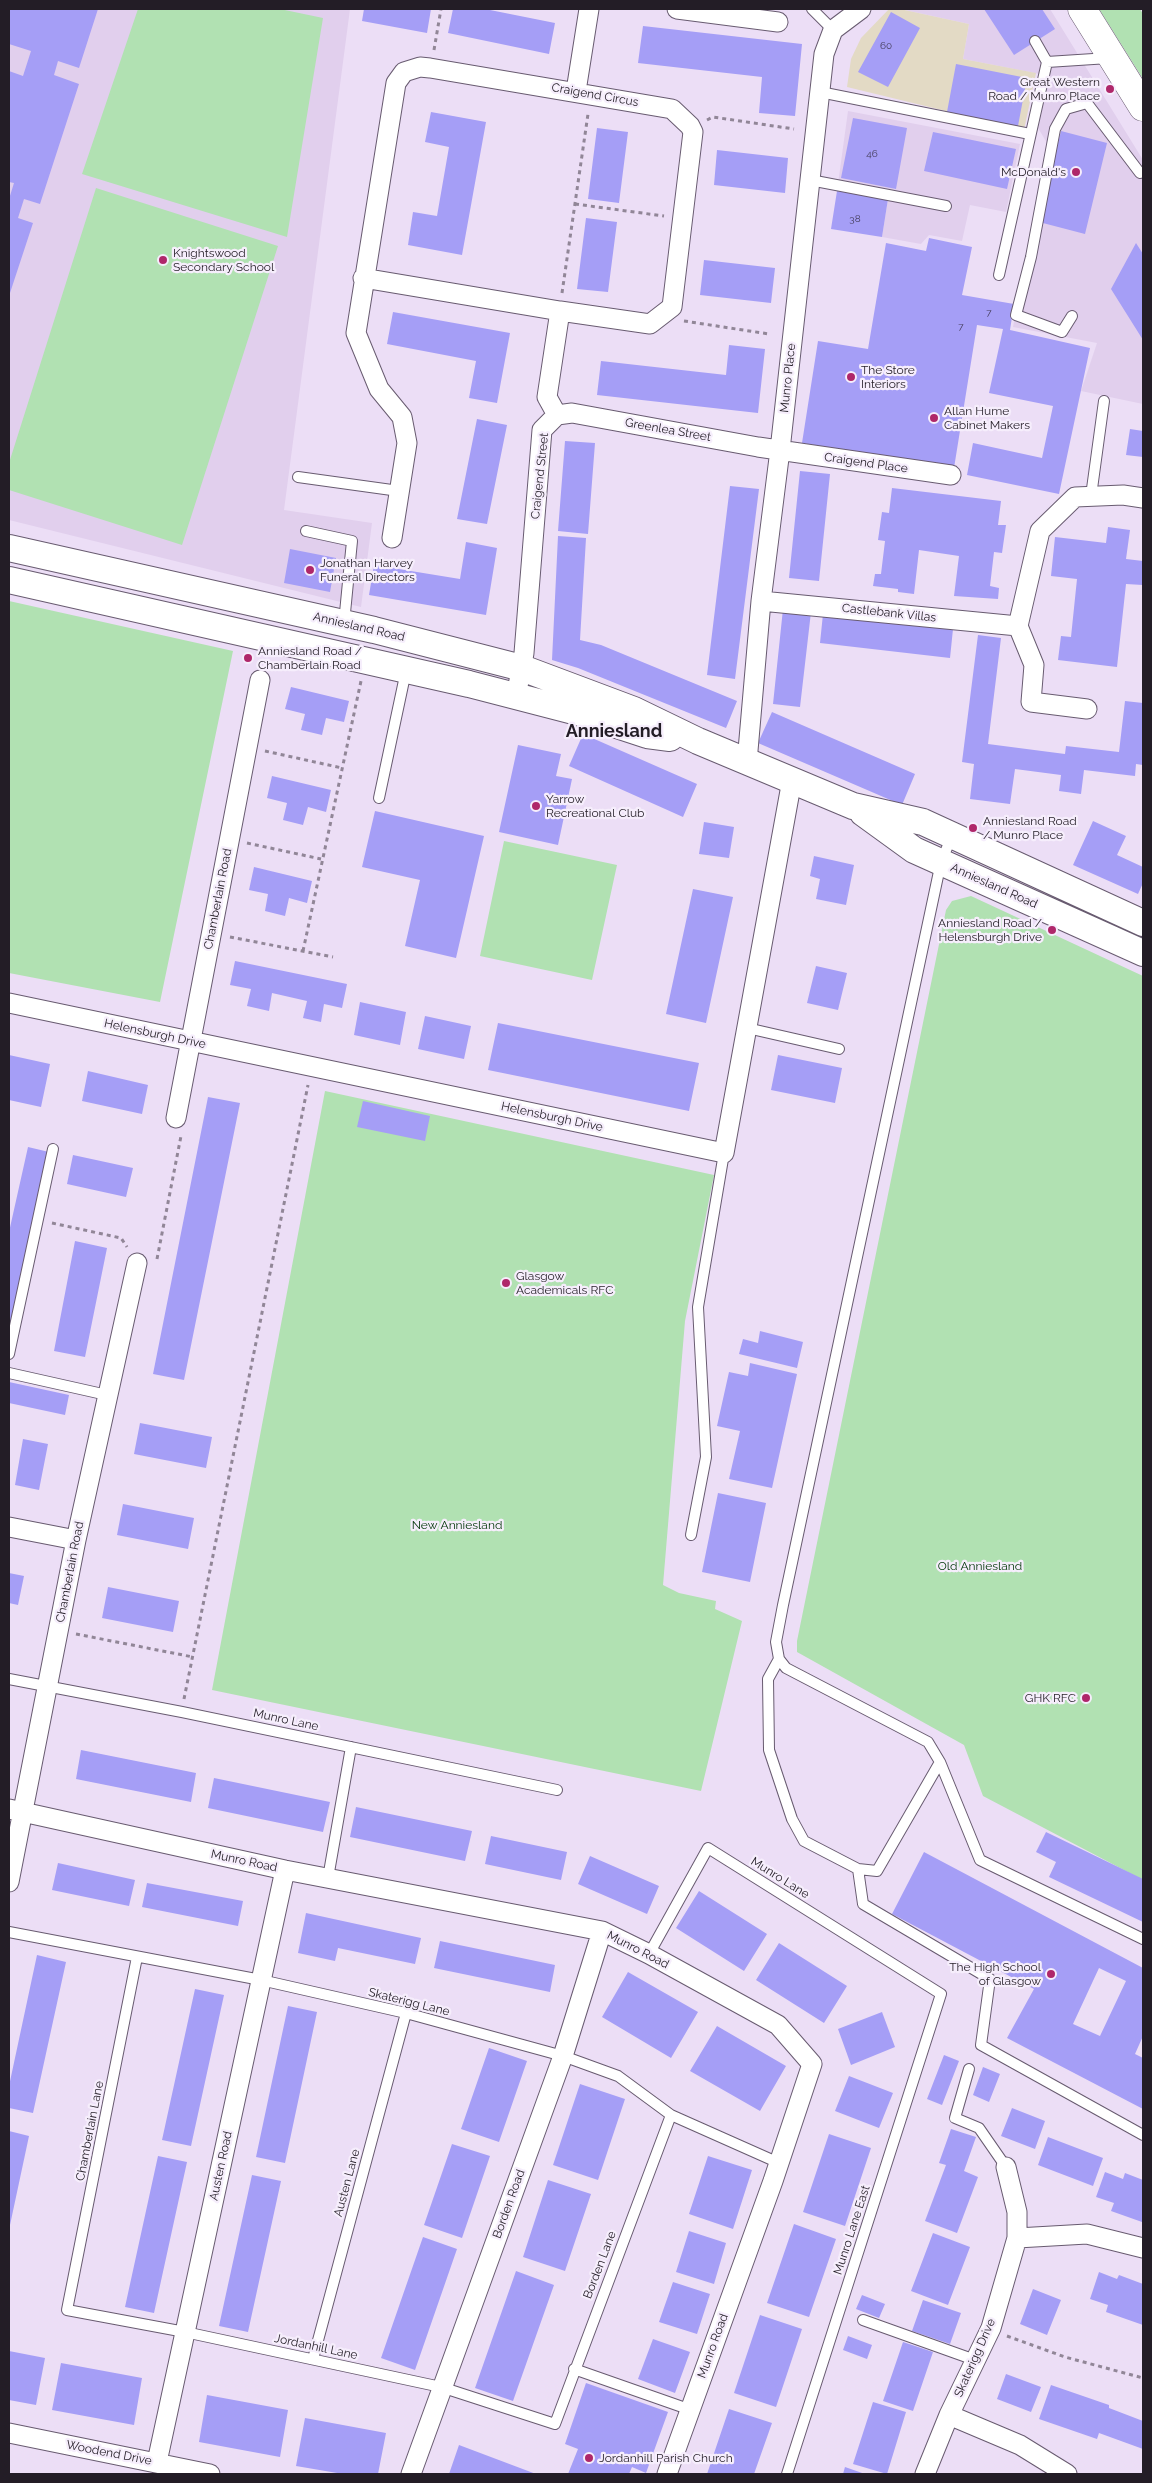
<!DOCTYPE html>
<style>
body{margin:0}
#map{position:relative;width:1152px;height:2483px;overflow:hidden;background:#ecdef6;font-family:Raleway,sans-serif}
canvas{display:block}
.frame{position:absolute;inset:0;border:10px solid #231d26;pointer-events:none}
</style>
<div id="map">
<canvas width="1152" height="2483"></canvas>
<div class="frame"></div>
</div>
<script>
const ctx = document.querySelector('canvas').getContext('2d');
ctx.lineJoin = 'round';
function fillPath(path, color) { ctx.fillStyle = color; ctx.fill(path, 'evenodd'); }
const shape = rows => new Path2D(rows.map(r => 'M' + r).join(''));
function strokePath(path, color, width, dash) { ctx.strokeStyle = color; ctx.lineWidth = width; ctx.lineCap = dash ? 'butt' : 'round'; ctx.setLineDash(dash || []); ctx.stroke(path); }
function label(font, color, halo, rows, align = 'center') {
  ctx.font = font + ' Raleway,sans-serif'; ctx.lineWidth = 4.5; ctx.setLineDash([]); ctx.textBaseline = 'middle'; ctx.strokeStyle = halo; ctx.fillStyle = color; for (const [text, x, y, turn = 0] of rows) {
    ctx.save(); ctx.translate(x, y); ctx.rotate((+turn || 0) * Math.PI / 180); ctx.textAlign = isNaN(turn) ? turn : align; if (halo) ctx.strokeText(text, 0, 0); ctx.fillText(text, 0, 0); ctx.restore();
  }
}
const built = shape([
 [9,9,350,9,284,510,372,523,361,607,9,520],
 [900,9,1050,9,1143,160,1143,404,1081,391,1097,343,1013,327,1047,143,1038,128,1050,76,963,59,969,24],
 [848,111,1020,144,1006,212,970,205,962,241,929,235,921,244,882,237,888,199,837,191]
]);
const industrial = shape([
 [889,9,900,9,969,24,963,59,1036,73,1024,130,847,87,851,59,861,38]
]);
const green = shape([
 [138,9,280,9,323,18,287,237,82,174],
 [1099,9,1140,9,1143,14,1143,79],
 [96,188,278,246,182,545,9,490,9,463],
 [9,601,233,651,160,1002,9,973],
 [504,841,617,865,592,980,480,956],
 [971,896,1143,976,1143,1880,983,1796,964,1745,797,1652,797,1641,946,910,952,901],
 [325,1091,714,1175,685,1321,663,1585,679,1593,716,1601,715,1609,742,1621,701,1791,212,1690]
]);
const building = shape([
 [9,9,98,9,79,68,58,61,54,75,79,84,40,204,24,199,18,218,33,223,9,296,9,199,14,183,9,182,9,71,23,76,31,51,9,44],
 [364,9,431,9,427,33,362,21],
 [453,9,485,9,555,23,549,54,448,33],
 [984,9,1042,9,1055,29,1014,55],
 [891,12,920,28,888,87,858,72],
 [643,26,802,44,795,116,759,113,762,77,638,63],
 [956,64,1027,78,1018,126,947,112],
 [431,112,486,122,462,255,408,245,413,212,437,216,449,147,425,142],
 [853,118,907,128,896,189,841,178],
 [597,128,628,132,619,203,588,199],
 [1061,131,1107,143,1085,234,1039,222],
 [933,132,1016,149,1007,189,924,171],
 [717,150,788,158,785,193,714,185],
 [837,191,888,199,882,237,831,229],
 [586,218,617,222,608,292,577,289],
 [929,238,972,247,962,295,1014,304,1010,330,1090,348,1059,494,967,475,973,443,1042,458,1053,406,989,393,1003,329,977,325,954,468,802,443,818,341,868,349,886,243,926,251],
 [1136,243,1143,254,1143,340,1111,289],
 [704,260,775,268,771,303,700,295],
 [393,312,510,333,497,403,469,398,476,361,387,344],
 [729,345,765,349,758,413,597,395,601,361,726,375],
 [477,419,507,425,487,524,457,519],
 [1130,429,1143,431,1143,457,1126,455],
 [565,441,595,443,588,534,558,531],
 [800,471,830,474,819,581,789,578],
 [730,486,759,489,735,679,707,675],
 [892,488,1001,501,998,525,1006,525,1002,553,994,552,990,586,999,588,998,599,954,596,959,556,919,550,914,594,898,592,898,589,873,586,875,574,881,574,885,541,878,540,882,512,889,513],
 [1108,527,1130,530,1126,559,1143,561,1143,585,1126,584,1117,667,1058,660,1061,636,1071,637,1077,579,1051,576,1055,537,1106,543],
 [558,536,586,538,580,640,601,645,737,701,726,728,578,668,552,660],
 [466,542,497,548,486,615,369,595,374,565,460,579],
 [290,549,336,558,330,592,284,583],
 [783,609,811,612,800,707,773,704],
 [823,614,953,629,950,658,820,643],
 [978,635,1001,638,988,744,1065,754,1066,746,1119,752,1125,701,1143,703,1143,765,1136,764,1135,776,1084,770,1081,794,1059,791,1061,775,1015,769,1010,804,970,799,974,764,962,762],
 [291,687,349,701,344,722,326,718,322,735,301,730,305,714,285,709],
 [772,712,915,774,902,805,758,743],
 [583,734,697,784,683,817,569,766],
 [518,745,561,754,556,776,572,779,558,845,499,832],
 [272,776,331,790,326,812,308,807,303,825,283,820,287,803,267,798],
 [375,811,484,836,456,958,405,946,420,880,362,867],
 [1093,821,1126,836,1117,855,1143,867,1143,883,1138,894,1073,865],
 [704,822,734,827,729,858,699,854],
 [814,856,854,865,846,905,816,899,820,879,810,876],
 [254,867,312,881,307,903,289,898,285,916,265,911,268,894,249,890],
 [693,889,733,897,706,1023,666,1014],
 [235,961,347,984,342,1008,324,1004,321,1022,303,1018,307,1001,272,993,269,1011,247,1006,251,989,230,985],
 [816,966,847,973,838,1010,807,1003],
 [360,1002,406,1012,400,1045,354,1035],
 [425,1016,471,1026,464,1059,418,1049],
 [498,1023,699,1063,689,1111,488,1070],
 [9,1055,50,1064,41,1107,9,1100],
 [778,1055,842,1068,835,1103,771,1090],
 [88,1071,148,1085,142,1114,82,1101],
 [208,1097,240,1103,184,1380,153,1374],
 [363,1101,430,1116,425,1141,357,1127],
 [28,1147,49,1152,10,1330,9,1232],
 [73,1155,133,1168,126,1197,67,1184],
 [75,1241,107,1248,85,1357,54,1351],
 [760,1331,803,1342,797,1368,739,1354,743,1339,758,1343],
 [750,1363,797,1374,772,1488,729,1479,740,1431,717,1426,729,1372,748,1376],
 [9,1382,69,1395,65,1415,9,1403],
 [140,1423,212,1437,206,1468,134,1454],
 [23,1439,48,1444,39,1490,15,1485],
 [718,1493,766,1503,750,1582,702,1572],
 [123,1504,194,1518,188,1549,117,1535],
 [9,1573,24,1576,18,1605,9,1603],
 [108,1587,179,1601,173,1632,102,1618],
 [81,1750,196,1773,191,1802,76,1779],
 [214,1778,330,1802,323,1832,208,1808],
 [356,1807,472,1831,465,1861,350,1837],
 [1046,1832,1143,1879,1143,1922,1049,1877,1056,1862,1036,1852],
 [491,1836,567,1852,561,1880,485,1864],
 [924,1852,1143,1968,1143,2036,1135,2054,1143,2058,1143,2109,1007,2038,1034,1989,892,1914],
 [1099,1968,1126,1981,1100,2036,1073,2024],
 [590,1856,659,1886,647,1914,578,1884],
 [58,1863,135,1880,129,1906,52,1890],
 [147,1883,243,1901,238,1926,142,1907],
 [699,1891,767,1934,744,1971,676,1928],
 [306,1913,421,1938,415,1964,338,1948,335,1961,298,1953],
 [440,1941,555,1965,550,1992,434,1968],
 [779,1943,847,1986,824,2023,756,1980],
 [37,1955,66,1962,33,2113,9,2108,9,2086],
 [628,1972,698,2012,671,2058,602,2017],
 [195,1989,224,1995,191,2146,162,2140],
 [288,2006,317,2012,285,2163,256,2157],
 [882,2012,895,2047,851,2065,838,2029],
 [717,2026,786,2066,760,2111,690,2071],
 [489,2048,527,2061,499,2142,461,2129],
 [944,2055,959,2061,942,2105,927,2099],
 [983,2067,1000,2074,989,2102,973,2095],
 [849,2076,893,2093,879,2128,835,2111],
 [580,2084,625,2099,598,2180,553,2165],
 [1012,2108,1045,2121,1035,2149,1001,2136],
 [951,2129,976,2137,964,2171,978,2177,957,2233,925,2221,946,2165,939,2163],
 [9,2131,29,2136,10,2225,9,2224],
 [829,2134,871,2148,845,2226,803,2212],
 [1048,2137,1103,2158,1093,2186,1038,2165],
 [452,2144,490,2156,462,2238,424,2225],
 [158,2156,187,2162,154,2313,125,2307],
 [708,2156,752,2170,733,2229,689,2214],
 [1105,2172,1123,2179,1125,2173,1143,2180,1142,2222,1111,2211,1114,2203,1096,2197],
 [252,2175,281,2181,248,2332,219,2326],
 [548,2180,591,2194,565,2271,523,2257],
 [794,2224,836,2239,809,2317,767,2303],
 [689,2231,726,2243,714,2284,676,2272],
 [933,2233,970,2247,948,2305,911,2291],
 [423,2237,457,2249,415,2370,381,2358],
 [516,2271,554,2285,513,2401,475,2388],
 [1099,2272,1117,2279,1119,2275,1143,2284,1143,2325,1106,2312,1108,2305,1090,2299],
 [673,2282,710,2294,697,2334,659,2322],
 [1033,2289,1061,2300,1047,2335,1020,2324],
 [862,2295,885,2304,879,2318,856,2309],
 [923,2300,961,2313,950,2344,912,2331],
 [760,2315,802,2329,776,2407,734,2393],
 [848,2336,872,2345,867,2359,843,2350],
 [653,2339,690,2352,675,2393,638,2379],
 [903,2342,933,2352,913,2411,883,2401],
 [9,2351,45,2358,36,2405,9,2400],
 [61,2363,142,2378,134,2425,52,2410],
 [1006,2374,1041,2387,1031,2412,997,2399],
 [586,2383,668,2412,646,2473,632,2467,629,2474,568,2474,578,2449,565,2444],
 [1051,2385,1109,2405,1109,2408,1143,2421,1143,2449,1099,2433,1097,2439,1039,2419],
 [207,2395,288,2410,280,2457,199,2442],
 [873,2402,906,2412,887,2474,853,2464],
 [729,2409,772,2423,754,2474,707,2474],
 [305,2418,386,2433,378,2474,343,2474,296,2466],
 [459,2445,536,2474,449,2474],
 [845,2467,865,2474,843,2474]
]);
const path = shape([
 [434,50,441,9],
 [707,120,713,117,794,129],
 [575,204,664,216],
 [562,293,588,114],
 [684,321,769,334],
 [265,751,342,768],
 [247,843,321,859],
 [230,937,333,957],
 [303,951,361,681],
 [52,1223,121,1238,127,1247],
 [157,1259,181,1136],
 [76,1634,193,1657],
 [184,1699,308,1085],
 [1007,2336,1065,2357,1143,2378]
]);
const lane = shape([
 [812,9,833,30],
 [1035,41,1047,62,1109,58],
 [820,92,1030,134],
 [810,180,946,206],
 [999,275,1047,62],
 [1072,316,1062,332,1016,315,1031,257,1055,129,1066,109,1087,103,1140,173],
 [298,477,399,491],
 [1091,496,1104,401],
 [306,531,352,541,344,623],
 [379,798,406,671],
 [952,836,941,862,783,1605,776,1642,779,1659,786,1668,928,1742,940,1762,980,1860,1143,1939],
 [747,1028,839,1049],
 [9,1354,53,1149],
 [9,1373,107,1395],
 [691,1535,706,1457,698,1307,724,1153],
 [779,1659,768,1679,769,1750,792,1819,804,1841,858,1869,877,1871,940,1762],
 [9,1679,182,1712,557,1790],
 [858,1869,863,1904,990,1979,981,2045,1143,2135],
 [328,1878,351,1747],
 [9,1932,261,1980,406,2013,563,2056,618,2076,671,2115,779,2163],
 [649,1954,708,1848,941,1994,787,2474],
 [137,1957,67,2310,185,2332,441,2387,555,2424,671,2115],
 [969,2069,955,2118,979,2128,1006,2167],
 [863,2320,975,2360],
 [313,2359,406,2013],
 [574,2369,691,2410]
]);
const street = shape([
 [677,9,778,22],
 [576,91,589,9],
 [363,278,560,311,547,397,557,415,542,430,524,653,516,697],
 [557,415,572,413,758,447,951,475],
 [392,538,407,443,402,417,379,389,356,333,396,83,404,72,420,67,430,68,672,109,690,126,693,132,672,307,650,324,560,311],
 [761,601,1018,626],
 [1018,626,1040,531,1075,497,1123,495,1143,498],
 [1018,626,1034,665,1031,702,1087,709],
 [747,762,761,601,780,450,824,54,833,30,861,9],
 [9,1003,724,1153,792,780],
 [176,1118,260,680],
 [9,1527,76,1540],
 [9,1809,285,1870,602,1931,649,1954,778,2025,812,2064,773,2181,667,2474],
 [9,1882,76,1540,137,1263],
 [1017,2238,1087,2234,1143,2248],
 [949,2415,1020,2445,1067,2474],
 [9,2433,210,2474],
 [157,2462,285,1870],
 [411,2474,563,2056,602,1931],
 [925,2474,949,2415,991,2328,1017,2238,1017,2212,1006,2167]
]);
const secondary = shape([
 [9,548,374,630,522,668,634,710,698,741,853,806,923,822,1143,923],
 [9,580,469,684,577,712,647,735,670,738],
 [863,813,914,850,1143,953]
]);
const primary = shape([
 [1082,9,1143,107]
]);
const markers = [
 [1110,89,5,"#af276a"],
 [1076,172,5,"#af276a"],
 [163,260,5,"#af276a"],
 [851,377,5,"#af276a"],
 [934,418,5,"#af276a"],
 [310,570,5,"#af276a"],
 [248,658,5,"#af276a"],
 [536,806,5,"#af276a"],
 [973,828,5,"#af276a"],
 [1052,930,5,"#af276a"],
 [506,1283,5,"#af276a"],
 [1086,1698,5,"#af276a"],
 [1051,1974,5,"#af276a"],
 [589,2458,5,"#af276a"]
];
const numberNames = [
 ["60",886,46],
 ["46",872,154],
 ["38",855,219],
 ["7",989,313],
 ["7",961,327]
];
const poiNames = [
 ["Great Western",1100,82,"right"],
 ["Road / Munro Place",1100,96,"right"],
 ["McDonald's",1066,172,"right"],
 ["Knightswood",173,253],
 ["Secondary School",173,267],
 ["The Store",861,370],
 ["Interiors",861,384],
 ["Allan Hume",944,411],
 ["Cabinet Makers",944,425],
 ["Jonathan Harvey",320,563],
 ["Funeral Directors",320,577],
 ["Anniesland Road /",258,651],
 ["Chamberlain Road",258,665],
 ["Yarrow",546,799],
 ["Recreational Club",546,813],
 ["Anniesland Road",983,821],
 ["/ Munro Place",983,835],
 ["Anniesland Road /",1042,923,"right"],
 ["Helensburgh Drive",1042,937,"right"],
 ["Glasgow",516,1276],
 ["Academicals RFC",516,1290],
 ["GHK RFC",1076,1698,"right"],
 ["The High School",1041,1967,"right"],
 ["of Glasgow",1041,1981,"right"],
 ["Jordanhill Parish Church",599,2458]
];
const streetNames = [
 ["Craigend Circus",595,95,10],
 ["Munro Place",788,378,-84],
 ["Greenlea Street",668,430,10],
 ["Craigend Place",866,463,8],
 ["Craigend Street",540,476,-84],
 ["Castlebank Villas",889,613,6],
 ["Anniesland Road",359,627,13],
 ["Anniesland Road",994,886,24],
 ["Chamberlain Road",218,899,-79],
 ["Helensburgh Drive",155,1034,12],
 ["Helensburgh Drive",552,1117,12],
 ["Chamberlain Road",70,1572,-79],
 ["Munro Lane",286,1720,12],
 ["Munro Road",244,1861,12],
 ["Munro Lane",780,1878,32],
 ["Munro Road",638,1950,27],
 ["Skaterigg Lane",409,2002,14],
 ["Chamberlain Lane",90,2131,-79],
 ["Austen Road",221,2166,-78],
 ["Austen Lane",347,2183,-75],
 ["Borden Road",509,2204,-70],
 ["Munro Lane East",852,2230,-72],
 ["Borden Lane",600,2265,-69],
 ["Munro Road",713,2346,-70],
 ["Jordanhill Lane",316,2347,12],
 ["Skaterigg Drive",975,2358,-66],
 ["Woodend Drive",109,2453,11]
];
const parkNames = [
 ["New Anniesland",457,1525],
 ["Old Anniesland",980,1566]
];
const districtNames = [
 ["Anniesland",614,732]
];
fillPath(built, '#e1cfed');
fillPath(industrial, '#e3dac5');
fillPath(green, '#b1e1b2');
fillPath(building, '#a59ef6');
strokePath(lane, '#685b70', 12);
strokePath(street, '#685b70', 21);
strokePath(secondary, '#685b70', 28);
strokePath(primary, '#685b70', 29);
strokePath(path, '#918697', 3, [4, 4]);
strokePath(lane, '#fff', 10);
strokePath(street, '#fff', 19);
strokePath(secondary, '#fff', 26);
strokePath(primary, '#fff', 28);
for (const [x, y, r, color] of markers) { const dot = new Path2D(); dot.arc(x, y, r, 0, 2 * Math.PI); ctx.fillStyle = color; ctx.fill(dot); strokePath(dot, '#f6eefc', 2); }
label('10px', '#443d5a', null, numberNames);
label('12px', '#231d26', '#f6eefc', poiNames, 'left');
label('12px', '#231d26', '#f6eefc', streetNames);
label('12px', '#003607', '#f6eefc', parkNames);
label('bold 18px', '#231d26', '#f6eefc', districtNames);
</script>
